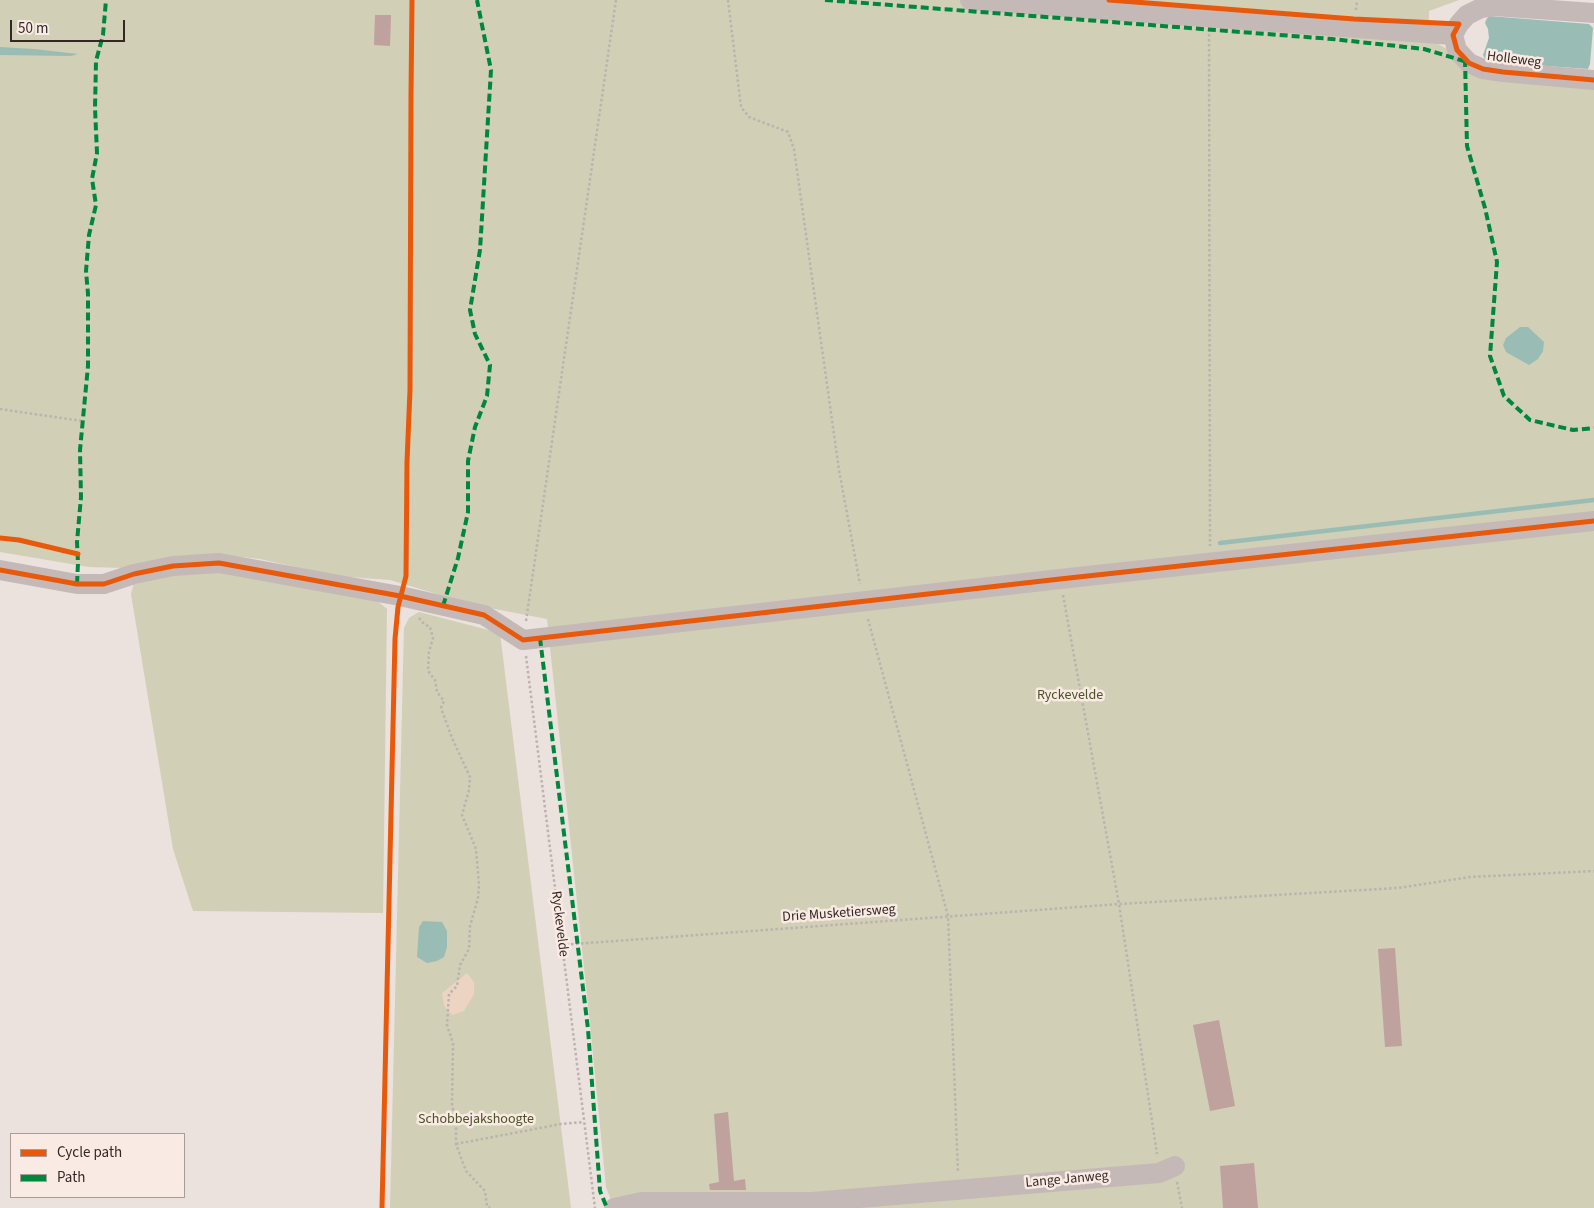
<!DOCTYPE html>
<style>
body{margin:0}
#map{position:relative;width:1594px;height:1208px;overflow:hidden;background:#ebe1dd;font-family:"Source Sans 3",sans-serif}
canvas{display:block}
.legend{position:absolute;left:10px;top:1133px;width:175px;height:65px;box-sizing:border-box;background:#f9eae3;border:1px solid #aa9c97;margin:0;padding:6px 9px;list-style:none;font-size:15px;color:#342725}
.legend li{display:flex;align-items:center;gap:10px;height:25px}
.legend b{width:25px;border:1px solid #aa9c97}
.scale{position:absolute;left:10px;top:20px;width:115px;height:22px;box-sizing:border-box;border:2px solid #342725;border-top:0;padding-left:6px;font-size:15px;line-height:18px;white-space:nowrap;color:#342725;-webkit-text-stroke:4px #f9eae3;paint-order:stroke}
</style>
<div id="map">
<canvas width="1594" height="1208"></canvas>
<ul class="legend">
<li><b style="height:6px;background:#e8590c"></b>Cycle path</li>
<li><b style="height:6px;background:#00873e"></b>Path</li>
</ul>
<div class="scale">50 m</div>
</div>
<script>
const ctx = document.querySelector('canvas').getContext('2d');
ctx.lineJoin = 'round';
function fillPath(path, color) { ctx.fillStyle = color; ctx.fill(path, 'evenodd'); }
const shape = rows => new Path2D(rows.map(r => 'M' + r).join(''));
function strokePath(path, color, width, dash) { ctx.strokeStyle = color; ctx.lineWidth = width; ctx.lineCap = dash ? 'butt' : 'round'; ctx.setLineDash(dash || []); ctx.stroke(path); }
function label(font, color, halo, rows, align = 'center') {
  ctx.font = font + ' "Source Sans 3",sans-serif'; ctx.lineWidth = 5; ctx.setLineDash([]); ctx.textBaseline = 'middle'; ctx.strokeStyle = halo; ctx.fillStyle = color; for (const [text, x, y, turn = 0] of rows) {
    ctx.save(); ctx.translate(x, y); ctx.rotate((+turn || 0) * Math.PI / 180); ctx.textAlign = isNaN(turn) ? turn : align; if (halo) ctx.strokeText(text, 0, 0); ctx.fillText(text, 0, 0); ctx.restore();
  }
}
const green = shape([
 [0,0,1459,0,1429,11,1429,39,1449,50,1460,61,1594,85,1594,1208,614,1208,606,1187,590,1024,547,619,474,605,390,580,336,576,260,559,222,555,124,568,89,567,0,552],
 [213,568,375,599,387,609,383,913,193,911,173,849,131,594,134,583],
 [419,612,500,633,571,1208,390,1208,404,628,409,618]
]);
const sand = shape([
 [467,973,474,982,474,994,464,1011,452,1015,444,1006,442,993]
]);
const water = shape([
 [1489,16,1589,24,1593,28,1590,64,1588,69,1506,63,1485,59,1483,55,1489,38,1488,29,1485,23,1486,20],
 [0,47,34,49,78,54,71,56,0,55],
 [1520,327,1528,327,1544,342,1543,351,1538,359,1529,365,1506,352,1503,345,1506,338],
 [423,921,442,922,447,931,447,947,444,957,437,961,427,963,417,957,419,927]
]);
const stream = shape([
 [1220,543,1594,500]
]);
const building = shape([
 [375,15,391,15,390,46,374,45],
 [1395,948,1402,1046,1385,1047,1378,949],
 [1219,1020,1235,1106,1210,1111,1193,1025],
 [728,1112,734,1181,745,1179,746,1190,710,1190,709,1184,719,1182,714,1114],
 [1254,1163,1258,1208,1223,1208,1220,1166]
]);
const path = shape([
 [728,0,741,107,749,117,788,132,794,149,839,470,860,584],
 [1356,10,1357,0],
 [1209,34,1210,546],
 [0,409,82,421],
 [1063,595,1119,904,1157,1154],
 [419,618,424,624,430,627,433,638,429,652,428,671,435,680,437,692,444,701,441,708,452,738,470,777,469,790,462,815,476,849,479,885,478,898,470,926,469,949,460,965,457,986,449,994,447,1025,453,1043,452,1105,456,1121,456,1144,466,1171,485,1191,487,1206,490,1208],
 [868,619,948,916,958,1172],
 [526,621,616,0],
 [526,656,595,1208],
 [561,945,1119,904,1398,888,1470,877,1594,871],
 [456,1144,561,1124,584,1122],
 [1177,1182,1182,1208]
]);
const minor = shape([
 [970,0,1453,35],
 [1594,13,1494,6,1481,8,1467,15,1459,24,1453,35,1457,50,1469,63,1483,69,1503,72,1594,80],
 [0,570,77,584,104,584,134,574,173,566,219,563,400,596,484,615,523,640,1060,579,1594,521],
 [614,1208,642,1202,812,1202,1159,1173,1175,1166]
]);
const quiet = shape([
 [825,0,1332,39,1424,49,1464,61],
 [1465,59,1467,146,1485,208,1497,262,1490,356,1504,396,1530,420,1573,430,1594,428],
 [77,584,78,563,77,542,81,497,80,450,88,366,88,294,86,271,89,235,96,205,92,179,97,153,95,108,96,61,103,35,106,0],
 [443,606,458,558,468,512,468,461,475,427,487,396,490,365,475,334,470,310,480,250,491,70,477,0],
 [540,638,588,1029,600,1191,607,1208]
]);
const cycleway = shape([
 [1109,0,1354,19,1459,24,1453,35,1457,50,1469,63,1483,69,1503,72,1594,80],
 [0,538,19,540,78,554],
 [0,570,77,584,104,584,134,574,173,566,219,563,400,596,484,615,523,640,1060,579,1594,521],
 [382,1208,395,639,398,607,406,576,407,462,410,390,411,95,412,0]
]);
const streetNames = [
 ["Holleweg",1514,60,7],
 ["Drie Musketiersweg",839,914,-4],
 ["Ryckevelde",559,924,83],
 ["Lange Janweg",1067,1180,-5]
];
const parkNames = [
 ["Ryckevelde",1070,696],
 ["Schobbejakshoogte",476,1120]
];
fillPath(green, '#d1cfb6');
fillPath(sand, '#edd4c2');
fillPath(water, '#99bdb5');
strokePath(stream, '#99bdb5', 4.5);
fillPath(building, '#bfa19e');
strokePath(path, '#bcb2af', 2.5, [2.5, 2.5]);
strokePath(minor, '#c4b9b6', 20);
strokePath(quiet, '#00873e', 4, [8, 4]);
strokePath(cycleway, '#e8590c', 5);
label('14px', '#342725', '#f9eae3', streetNames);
label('14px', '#4c5229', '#f9eae3', parkNames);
</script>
